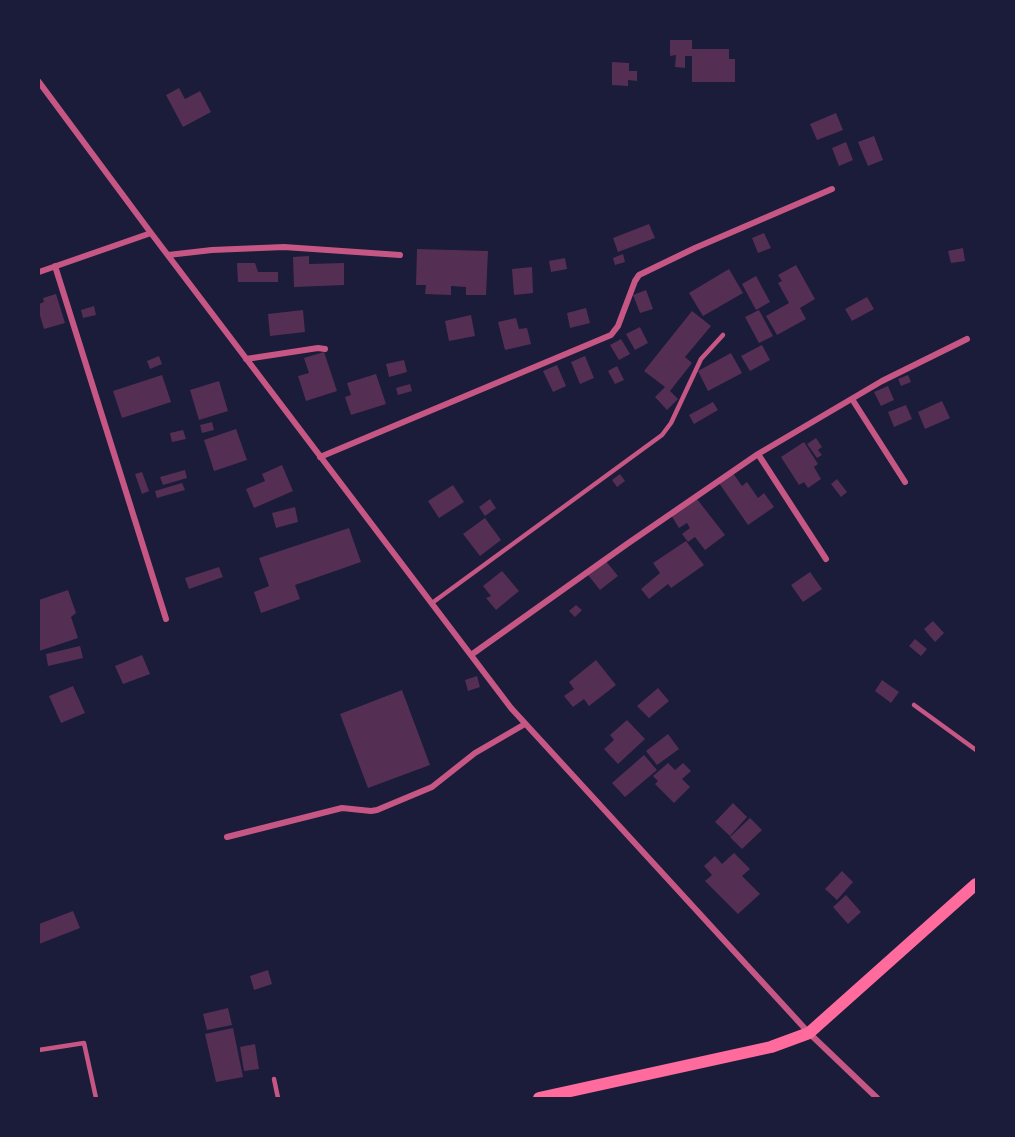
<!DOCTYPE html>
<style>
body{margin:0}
#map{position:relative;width:1015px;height:1137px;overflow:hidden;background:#1b1b3a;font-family:Poppins,sans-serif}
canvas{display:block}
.frame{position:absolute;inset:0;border:40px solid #1b1b3a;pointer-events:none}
</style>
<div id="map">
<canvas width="1015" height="1137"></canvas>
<div class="frame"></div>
</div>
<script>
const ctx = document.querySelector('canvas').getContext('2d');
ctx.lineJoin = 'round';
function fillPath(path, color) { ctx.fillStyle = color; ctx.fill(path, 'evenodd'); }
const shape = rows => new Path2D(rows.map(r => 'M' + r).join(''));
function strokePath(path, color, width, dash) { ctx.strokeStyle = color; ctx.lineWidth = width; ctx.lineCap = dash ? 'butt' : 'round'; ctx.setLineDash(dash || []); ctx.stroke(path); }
const building = shape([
 [670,39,692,39,692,49,729,49,729,59,735,59,735,82,692,82,692,56,685,56,685,68,675,67,676,55,670,56],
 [612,62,629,63,629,71,637,71,637,81,628,80,628,86,612,85],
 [179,88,185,99,200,91,211,112,183,127,166,95],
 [836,113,843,130,817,140,810,124],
 [874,136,883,160,868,166,858,142],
 [846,142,853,160,839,166,832,148],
 [649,224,655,238,618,252,613,238],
 [764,233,771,248,758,253,752,238],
 [963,248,965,261,951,263,948,251],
 [417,249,488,251,486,295,466,295,466,287,451,286,451,295,425,294,426,285,416,285],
 [623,254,625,262,615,265,613,258],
 [309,256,309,264,344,263,344,285,294,287,293,257],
 [565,258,567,269,551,272,549,261],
 [237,263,255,263,258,272,278,272,278,282,238,282],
 [796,265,815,299,800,308,806,319,777,335,766,316,789,303,778,283,782,281,778,275],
 [532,267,533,293,514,295,512,269],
 [729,269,743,293,703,316,689,293],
 [756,276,770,302,756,310,742,284],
 [646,290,653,309,640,313,633,295],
 [56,294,65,323,44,329,39,312,39,304,44,302,43,298],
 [867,297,874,309,852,321,845,309],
 [94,306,96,315,83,318,81,310],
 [586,308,590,323,570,328,567,313],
 [303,310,305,332,270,336,268,314],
 [759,310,773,336,759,343,745,317],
 [692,311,711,326,685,357,692,363,670,391,678,399,667,410,655,397,665,387,644,371],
 [471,315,475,336,449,341,445,321],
 [516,318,519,329,527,328,531,344,505,350,498,322],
 [640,327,648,343,635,350,626,334],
 [621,339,630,354,619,360,610,345],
 [762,345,770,360,750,371,741,356],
 [324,352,337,391,306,401,298,376,309,373,304,358],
 [731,353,742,373,708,391,698,371],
 [159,356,162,364,150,369,147,361],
 [585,356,594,378,580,384,571,362],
 [404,360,407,372,389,377,386,364],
 [557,365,566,386,553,392,543,371],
 [617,366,624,380,615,384,608,371],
 [376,374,386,404,351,415,345,397,351,395,347,383],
 [162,375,171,402,122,418,113,391],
 [908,375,911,382,901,386,898,379],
 [219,381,228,411,199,420,190,390],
 [410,384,412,391,398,395,396,388],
 [888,386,894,400,881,406,874,392],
 [942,401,950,418,925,429,918,412],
 [713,402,718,410,694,424,689,415],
 [906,405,912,419,894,427,888,412],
 [212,422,214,430,202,433,200,425],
 [236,429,247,460,214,471,204,440],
 [183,430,186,439,172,442,170,433],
 [816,438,822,447,818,450,822,455,817,458,807,444],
 [804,442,818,464,814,467,821,479,808,488,804,482,799,485,781,457],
 [282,465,293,491,254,508,246,489,265,481,262,474],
 [185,470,187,478,163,485,160,477],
 [142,472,149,491,142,494,135,474],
 [733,473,742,486,747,482,758,498,764,493,774,507,748,525,719,483],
 [620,474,625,481,617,487,612,480],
 [837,479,847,492,841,497,831,484],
 [182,483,185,490,157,498,155,491],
 [453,485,464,502,439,518,428,501],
 [490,499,496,508,485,516,479,507],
 [697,499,725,535,705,550,695,537,688,542,682,534,690,528,687,523,679,528,671,515],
 [295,507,298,522,276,528,272,513],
 [485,518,501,540,480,556,463,534],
 [349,528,361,562,295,585,300,599,261,613,254,592,269,586,259,558],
 [686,541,704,565,671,588,668,584,649,599,641,589,660,573,653,563],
 [605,560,618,576,600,590,588,575],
 [219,567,223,577,189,589,185,578],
 [502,571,519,591,496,610,486,598,491,596,483,586],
 [810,572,822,589,803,602,791,585],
 [68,590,76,613,71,617,78,638,39,651,39,600],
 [576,605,582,610,575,617,569,611],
 [933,621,944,633,935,642,924,629],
 [915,639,927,649,921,656,909,646],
 [80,646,83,658,48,666,46,654],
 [142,655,150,674,123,684,115,666],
 [596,660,616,685,589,706,584,699,573,707,564,696,574,689,569,682],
 [477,676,480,687,468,691,465,680],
 [882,680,899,692,891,703,875,691],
 [73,686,85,713,61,723,49,696],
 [658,688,669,701,649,718,637,706],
 [402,690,430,765,368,788,340,714],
 [627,720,645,739,618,764,604,749,614,740,610,735],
 [668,734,679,749,657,765,646,751],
 [644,755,657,770,625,797,612,783],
 [668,763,675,770,683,763,691,771,682,779,690,787,674,803,655,784,658,781,653,776],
 [733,803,747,817,730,836,715,822],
 [750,818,762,830,742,849,730,837],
 [734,853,750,869,742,876,760,894,738,914,705,881,712,875,704,866,715,856,722,864],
 [842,871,853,882,837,900,825,889],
 [846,895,861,912,848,924,833,907],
 [73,911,80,928,39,944,39,924],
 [268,970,272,984,254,990,250,976],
 [228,1008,232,1025,207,1030,203,1014],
 [233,1028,243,1077,216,1082,205,1034],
 [255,1044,259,1069,244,1071,240,1047]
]);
const service = shape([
 [432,603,662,435,671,423,701,359,723,335],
 [914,705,976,750],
 [39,1050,84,1043,96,1098],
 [274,1079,278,1098]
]);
const minor = shape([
 [39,82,151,233,511,708,809,1033,877,1098],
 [168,255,212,250,284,247,400,255],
 [55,266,166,619],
 [39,272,151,233],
 [246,359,318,348,325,349],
 [852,399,905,482],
 [758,454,826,559],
 [320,457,611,335,618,326,635,281,639,275,695,248,832,189],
 [471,655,627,544,758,454,882,381,967,339],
 [227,837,342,808,371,811,377,810,432,787,475,753,525,724]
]);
const secondary = shape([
 [539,1098,771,1047,809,1033,976,884]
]);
fillPath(building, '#542f53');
strokePath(service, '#c65784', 4.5);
strokePath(minor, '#c65784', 6);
strokePath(secondary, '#ff6b9d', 12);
</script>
